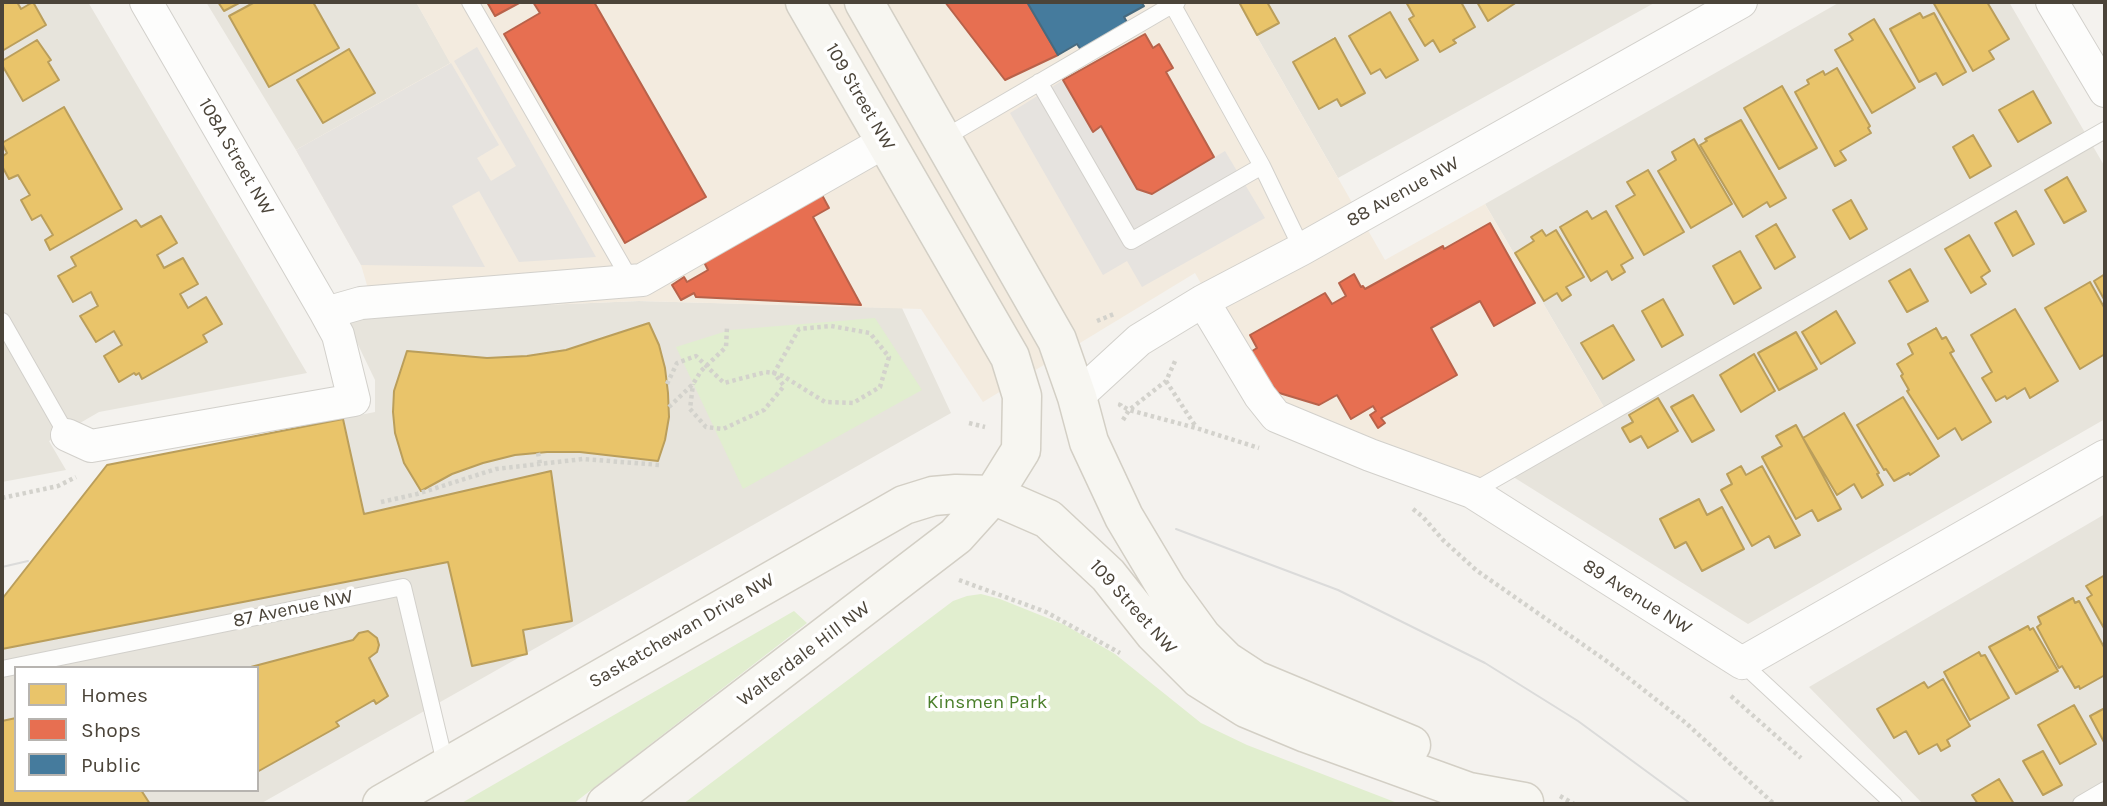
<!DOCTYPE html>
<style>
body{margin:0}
#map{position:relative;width:2107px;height:806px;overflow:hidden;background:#f4f2ee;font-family:Karla,sans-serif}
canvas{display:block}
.frame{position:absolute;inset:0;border:4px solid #4b4439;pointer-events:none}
.legend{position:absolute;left:14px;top:666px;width:245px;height:126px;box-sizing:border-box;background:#fff;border:2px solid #b7b4b0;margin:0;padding:9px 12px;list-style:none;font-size:21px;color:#4b4439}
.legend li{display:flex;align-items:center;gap:14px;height:35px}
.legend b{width:35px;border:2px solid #b7b4b0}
</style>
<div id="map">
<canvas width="2107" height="806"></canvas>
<div class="frame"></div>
<ul class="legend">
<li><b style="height:19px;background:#e9c46a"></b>Homes</li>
<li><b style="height:19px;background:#e76f51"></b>Shops</li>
<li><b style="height:19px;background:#457b9d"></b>Public</li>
</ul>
</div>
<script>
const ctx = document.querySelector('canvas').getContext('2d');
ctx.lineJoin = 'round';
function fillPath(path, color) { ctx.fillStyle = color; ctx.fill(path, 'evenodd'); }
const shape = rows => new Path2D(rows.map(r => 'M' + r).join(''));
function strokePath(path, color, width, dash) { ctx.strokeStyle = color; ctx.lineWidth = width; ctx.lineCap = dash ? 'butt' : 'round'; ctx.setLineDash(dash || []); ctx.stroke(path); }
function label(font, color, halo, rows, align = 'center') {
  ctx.font = font + ' Karla,sans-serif'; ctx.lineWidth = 7; ctx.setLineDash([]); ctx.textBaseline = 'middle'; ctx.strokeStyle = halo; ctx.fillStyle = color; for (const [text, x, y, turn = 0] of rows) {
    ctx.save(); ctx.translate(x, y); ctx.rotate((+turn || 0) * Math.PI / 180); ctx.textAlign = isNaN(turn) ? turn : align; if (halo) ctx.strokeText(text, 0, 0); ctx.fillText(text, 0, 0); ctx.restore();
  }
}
const residential = shape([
 [2,2,88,2,307,373,99,412,49,441,66,470,2,482],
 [206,2,416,2,451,63,296,150],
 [1237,2,1656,2,1338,178],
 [1840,2,2009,2,2105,167,2105,419,1748,624,1507,473,1608,414,1485,204],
 [639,301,902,308,951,413,260,804,2,804,2,599,107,465,375,412,375,380,348,324,375,312],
 [16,668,257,668,257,790,16,790],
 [2105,514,2105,804,1923,804,1809,687]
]);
const commercial = shape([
 [416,2,1237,2,1385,260,1485,204,1608,414,1472,492,1276,416,1195,273,983,402,921,309,639,301,375,312,361,265,296,150,450,63]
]);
const green = shape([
 [875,318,922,390,743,489,676,347,730,330],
 [981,594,1000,599,1065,625,1115,654,1201,723,1247,745,1400,804,683,804,953,601,967,596],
 [794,611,807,623,573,804,460,804]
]);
const parking = shape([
 [477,47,596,257,519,262,479,191,452,206,485,267,361,265,296,150,451,63,499,145,477,158,491,181,516,166,454,61],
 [1063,80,1092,131,1101,126,1137,189,1153,194,1225,151,1265,218,1142,287,1127,261,1103,275,1010,113]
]);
const homes = shape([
 [2,2,17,2,21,9,33,2,46,25,2,51,2,2],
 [218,2,241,2,224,11,218,2],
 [255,2,313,2,339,48,269,87,229,16,255,2],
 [1239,2,1267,2,1279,23,1257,35,1239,2],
 [1406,2,1461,2,1475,27,1453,40,1456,43,1440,52,1433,40,1425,46,1409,19,1414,16,1406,2],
 [1477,2,1517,2,1488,21,1477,2],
 [1933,2,1987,2,2009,39,1989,51,1994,59,1973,71,1933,2],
 [1390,12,1418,60,1386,78,1380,69,1371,74,1349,36,1390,12],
 [1920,13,1923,18,1934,13,1966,72,1943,85,1936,73,1919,82,1890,29,1920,13],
 [1874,19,1915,88,1872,113,1835,50,1853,40,1849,34,1874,19],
 [1335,38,1365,93,1341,106,1337,99,1319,109,1293,62,1335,38],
 [37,40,51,60,48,62,59,80,23,101,2,65,2,61,37,40],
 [349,49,375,93,323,123,297,80,349,49],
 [1837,68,1870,126,1868,128,1871,133,1840,151,1846,160,1835,166,1795,92,1809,84,1807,80,1823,71,1825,75,1837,68],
 [1782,86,1817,148,1779,169,1744,108,1782,86],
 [2033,91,2051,123,2018,142,1999,110,2033,91],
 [64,107,122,209,50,250,45,240,53,235,41,215,32,220,21,200,30,195,18,175,9,179,2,166,2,157,7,153,2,143,64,107],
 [1741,120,1786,198,1770,207,1767,202,1743,217,1700,145,1707,141,1705,139,1741,120],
 [1973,135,1991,166,1970,178,1953,147,1973,135],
 [1694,139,1732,204,1691,228,1658,171,1676,160,1672,152,1694,139],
 [1648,170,1684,232,1644,255,1616,206,1635,195,1627,182,1648,170],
 [2067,177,2086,211,2064,223,2045,190,2067,177],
 [1851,200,1867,229,1850,239,1833,210,1851,200],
 [1587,211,1592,219,1606,211,1633,258,1621,265,1625,272,1612,280,1607,271,1591,281,1560,227,1587,211],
 [2016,211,2034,244,2013,256,1995,223,2016,211],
 [161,216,177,243,157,255,164,268,183,258,198,284,180,294,188,308,206,297,222,324,203,335,207,342,142,379,139,373,136,375,134,373,119,382,104,356,122,345,114,331,96,342,80,316,98,306,91,292,73,302,58,276,76,266,71,257,136,220,141,227,161,216],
 [1776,224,1795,257,1775,269,1756,236,1776,224],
 [1542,230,1546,236,1556,230,1584,277,1566,287,1571,295,1562,301,1557,293,1544,301,1515,253,1534,241,1531,237,1542,230],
 [1969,235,1990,271,1981,277,1986,284,1971,293,1945,249,1969,235],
 [1740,251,1761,288,1734,304,1713,266,1740,251],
 [1910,269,1928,301,1907,312,1889,281,1910,269],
 [2105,274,2105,301,2094,281,2105,274],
 [2090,282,2105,309,2105,354,2080,369,2045,308,2090,282],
 [1663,299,1683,335,1662,347,1642,311,1663,299],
 [2015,309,2058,381,2030,398,2025,388,2007,399,2005,396,1996,401,1982,378,1992,372,1971,335,2015,309],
 [1836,311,1855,343,1821,364,1802,332,1836,311],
 [649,323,659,345,665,368,668,393,669,417,665,440,658,461,580,452,547,452,515,455,483,463,452,474,421,491,404,463,395,433,393,412,394,391,407,351,487,358,527,356,566,350,649,323],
 [1613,325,1634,360,1603,379,1581,343,1613,325],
 [1936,328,1942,339,1946,337,1954,351,1950,353,1991,422,1962,440,1955,428,1938,439,1907,391,1909,390,1901,376,1903,374,1897,364,1913,354,1908,344,1936,328],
 [1796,332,1817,369,1779,390,1758,353,1796,332],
 [1754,354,1775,391,1741,412,1720,375,1754,354],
 [1693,395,1714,430,1692,442,1671,407,1693,395],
 [1903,397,1939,456,1910,475,1909,473,1894,481,1886,469,1884,470,1857,425,1903,397],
 [1658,398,1678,431,1648,448,1641,436,1630,442,1622,428,1633,422,1629,415,1658,398],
 [1844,413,1879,473,1877,474,1883,485,1862,498,1854,484,1837,495,1803,438,1844,413],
 [343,419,364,514,551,471,572,621,523,630,527,654,472,666,448,562,2,649,2,599,107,465,343,419],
 [1796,425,1841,509,1818,521,1812,510,1796,519,1762,457,1782,446,1776,436,1796,425],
 [1741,466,1746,475,1762,466,1800,535,1775,548,1769,536,1752,546,1721,490,1732,484,1727,474,1741,466],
 [1699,499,1707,515,1722,507,1744,549,1702,571,1686,542,1675,548,1660,519,1699,499],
 [2105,575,2105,630,2087,598,2092,595,2086,586,2105,575],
 [2073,598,2075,603,2079,601,2105,649,2105,675,2080,689,2079,686,2075,688,2062,666,2059,668,2037,627,2041,624,2038,617,2073,598],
 [2028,626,2030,630,2033,628,2058,671,2016,694,1989,647,2028,626],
 [368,631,377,638,379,645,377,652,369,658,388,696,376,704,374,700,336,722,339,726,257,772,257,668,247,668,353,640,359,633,368,631],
 [1979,652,1981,656,1985,655,2009,698,1970,720,1944,672,1979,652],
 [1943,679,1970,726,1947,740,1950,746,1941,751,1937,744,1919,754,1906,731,1894,738,1877,709,1924,682,1928,688,1943,679],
 [2074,705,2096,744,2060,764,2038,725,2074,705],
 [2105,708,2105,744,2090,716,2105,708],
 [16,718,16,790,141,790,150,804,2,804,2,721,16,718],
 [2043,751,2062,785,2043,795,2023,761,2043,751],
 [1999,779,2014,804,1978,804,1972,795,1999,779]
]);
const shops = shape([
 [487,2,521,2,495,16,487,2],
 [533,2,594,2,706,197,625,243,504,34,540,13,533,2],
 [945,2,1027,2,1058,55,1005,80,945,2],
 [1145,34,1153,48,1159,44,1173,68,1166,72,1214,157,1152,194,1137,189,1101,126,1093,132,1063,80,1145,34],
 [822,195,829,208,813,217,861,305,696,297,694,293,681,300,672,285,684,277,687,282,708,270,704,262,822,195],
 [1490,223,1535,303,1494,326,1480,301,1431,328,1457,375,1381,418,1385,423,1378,428,1370,415,1376,411,1373,406,1351,419,1337,395,1319,405,1276,392,1273,386,1269,388,1249,353,1257,348,1250,335,1325,293,1332,304,1346,296,1339,283,1354,274,1361,287,1363,286,1365,289,1443,246,1444,249,1490,223]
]);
const public = shape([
 [1027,2,1141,2,1144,6,1124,17,1128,24,1081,50,1077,44,1058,55,1027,2]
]);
const path = shape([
 [1097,321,1114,314],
 [1166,381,1196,427],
 [667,384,677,363,696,356,724,383,766,372,774,373,783,376,825,402,853,403,880,387,889,357,870,333,831,326,799,329,774,373,784,386,764,410,723,429,706,427,690,409,693,384],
 [1121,403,1120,405,1129,410,1196,428,1259,448],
 [669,407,693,384,701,371,726,347,727,327],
 [1123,420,1129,410,1166,381,1176,359],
 [969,423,985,427],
 [538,453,540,464],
 [2,498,58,486,76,477],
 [381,502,417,494,496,469,583,459,660,465],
 [1413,509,1423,517,1443,540,1476,570,1608,662,1686,723,1774,804],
 [959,580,1046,612,1120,653],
 [1731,696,1801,758],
 [1560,796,1574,804]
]);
const service = shape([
 [470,2,631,281],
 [1171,2,1262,166,1302,249],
 [1039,82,1131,241,1262,166],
 [944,138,1177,2],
 [2,321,67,435],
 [1472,492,2105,130],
 [1742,663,1894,804],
 [2,669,403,587,446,767],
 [2081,804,2105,790]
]);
const minor = shape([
 [2052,2,2105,91],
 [1203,301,1260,396,1276,416,1370,455,1472,492,1742,663,2105,456],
 [326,313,361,303,642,280,886,141],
 [1077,397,1139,340,1203,301,1302,249,1741,2],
 [67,435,91,446,354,400,338,335,326,313,146,2]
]);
const secondary = shape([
 [864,2,1057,340,1077,397,1089,442,1124,517,1167,589,1202,637,1226,661,1255,680,1411,745],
 [382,804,904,505,933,496,956,494,993,495,1048,519,1108,575,1154,633,1200,679,1246,708,1306,733,1469,792,1524,802],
 [606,804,956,536,993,495,1021,450,1022,396,1010,357,805,2]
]);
const tram = shape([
 [1176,529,1338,590,1485,663,1578,721,1691,804],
 [2,567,28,561]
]);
const streetNames = [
 ["109 Street NW",860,97,60],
 ["108A Street NW",236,157,60],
 ["88 Avenue NW",1403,192,-29],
 ["89 Avenue NW",1637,597,32],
 ["109 Street NW",1133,607,48],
 ["87 Avenue NW",293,609,-12],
 ["Saskatchewan Drive NW",682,631,-30],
 ["Walterdale Hill NW",804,654,-37]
];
const parkNames = [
 ["Kinsmen Park",987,703]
];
fillPath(residential, '#e7e4dc');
fillPath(commercial, '#f3ebdf');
fillPath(green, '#e1eecf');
fillPath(parking, '#e6e3df');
fillPath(homes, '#e9c46a');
strokePath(homes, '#ba9e5b', 2);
fillPath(shops, '#e76f51');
strokePath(shops, '#b8624a', 2);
fillPath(public, '#457b9d');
strokePath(public, '#476a7f', 2);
strokePath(service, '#d2d0cb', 18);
strokePath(minor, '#d2d0cb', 34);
strokePath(secondary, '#d3cfc5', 41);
strokePath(path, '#d3d2cc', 4.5, [3.5, 3.5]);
strokePath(service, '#fdfdfc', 16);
strokePath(minor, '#fdfdfc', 32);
strokePath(secondary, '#f7f6f1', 38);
strokePath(tram, '#dbdbda', 2);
label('19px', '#4b4439', '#fff', streetNames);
label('19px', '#4a7f2a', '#fff', parkNames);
</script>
